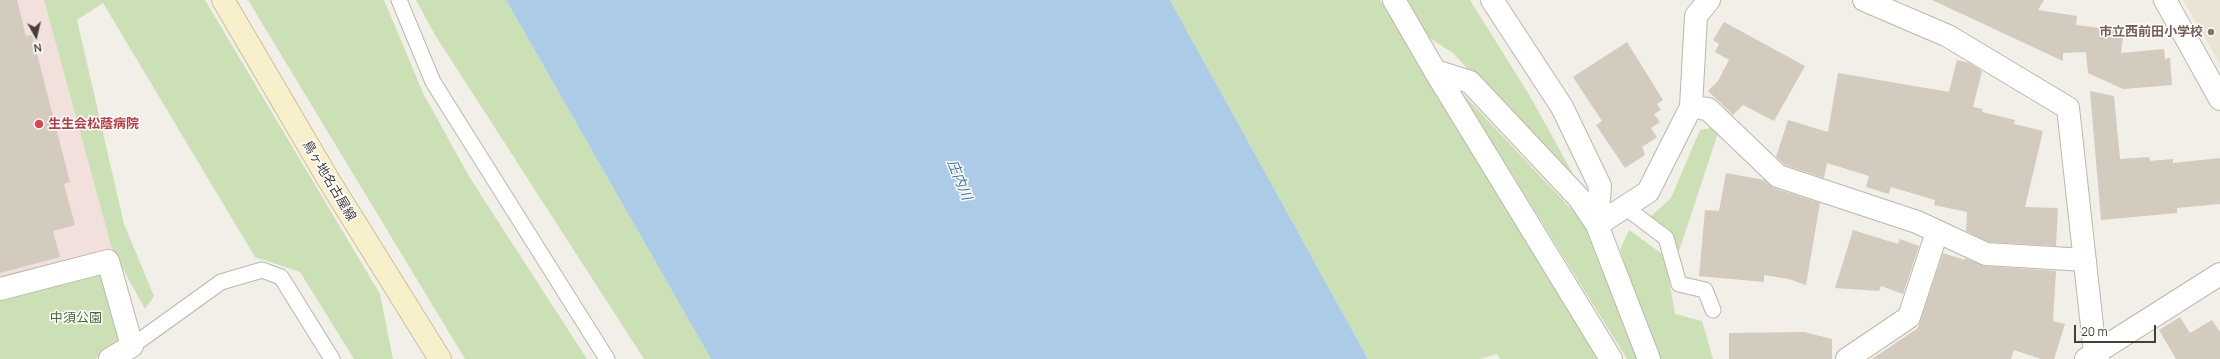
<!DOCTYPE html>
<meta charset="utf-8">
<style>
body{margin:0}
#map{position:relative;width:2220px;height:359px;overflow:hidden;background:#f1efe7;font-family:Manrope,sans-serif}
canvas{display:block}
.north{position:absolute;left:16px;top:16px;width:40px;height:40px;-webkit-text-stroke:3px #fff;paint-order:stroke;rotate:172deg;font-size:11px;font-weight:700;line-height:16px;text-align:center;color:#443f37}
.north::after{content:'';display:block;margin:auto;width:14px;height:18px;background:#443f37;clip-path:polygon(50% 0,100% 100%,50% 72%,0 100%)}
.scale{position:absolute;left:2074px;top:325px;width:82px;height:18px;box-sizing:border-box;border:2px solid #443f37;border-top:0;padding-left:5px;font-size:12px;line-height:14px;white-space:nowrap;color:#443f37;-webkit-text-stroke:3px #fff;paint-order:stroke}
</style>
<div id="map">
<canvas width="2220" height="359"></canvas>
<div class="north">N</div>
<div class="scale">20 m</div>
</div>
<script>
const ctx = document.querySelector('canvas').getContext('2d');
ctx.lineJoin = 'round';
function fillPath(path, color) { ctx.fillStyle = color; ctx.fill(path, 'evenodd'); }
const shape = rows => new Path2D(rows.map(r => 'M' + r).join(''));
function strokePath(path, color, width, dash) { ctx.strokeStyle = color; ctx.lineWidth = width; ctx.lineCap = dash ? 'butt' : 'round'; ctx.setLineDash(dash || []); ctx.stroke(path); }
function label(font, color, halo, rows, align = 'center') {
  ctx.font = font + ' Manrope,"Noto Sans JP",sans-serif'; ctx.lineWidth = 3; ctx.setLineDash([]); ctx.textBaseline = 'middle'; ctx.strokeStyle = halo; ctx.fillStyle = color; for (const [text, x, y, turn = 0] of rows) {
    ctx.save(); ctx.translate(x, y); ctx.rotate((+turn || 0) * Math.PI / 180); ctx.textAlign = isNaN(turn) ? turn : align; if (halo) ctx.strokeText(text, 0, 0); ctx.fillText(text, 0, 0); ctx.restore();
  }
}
const education = shape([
 [2183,0,2220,0,2220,64]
]);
const medical = shape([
 [0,0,44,0,112,249,0,278]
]);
const green = shape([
 [44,0,205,0,380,294,393,359,354,359,300,272,255,257,103,3,77,20,124,224,154,296,145,309,112,249],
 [248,0,384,0,423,93,470,178,587,359,465,359],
 [416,0,506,0,711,359,644,359,435,35],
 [1170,0,1380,0,1459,125,1602,359,1500,359,1497,354,1480,359,1368,359],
 [1405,0,1470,0,1531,98,1588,201,1453,53,1428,37],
 [1461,92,1593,232,1641,359,1627,359],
 [1711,128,1718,133,1679,251,1669,229,1650,217,1671,198,1700,130],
 [1629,230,1665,256,1675,314,1702,321,1713,359,1656,359,1620,250],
 [96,271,109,283,122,330,115,348,95,359,0,359,0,296]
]);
const water = shape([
 [506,0,1170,0,1368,359,711,359]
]);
const building = shape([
 [0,0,17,0,26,36,32,35,70,182,64,184,75,225,53,231,60,257,0,273],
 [1932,0,2044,0,2038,10,2077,16,2076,25,2116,30,2115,37,2123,37,2121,53,2164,49,2165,59,2170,58,2172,85,2123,89,2088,73,2086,52,2063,53,2063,61],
 [1724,22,1805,66,1774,121,1743,105,1733,115,1708,91,1718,81,1729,60,1715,52,1719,44,1713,40],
 [1627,42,1663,100,1657,104,1661,110,1654,114,1660,122,1651,128,1657,137,1642,147,1645,155,1625,168,1596,125,1602,121,1573,77],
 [1957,60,1969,63,1982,71,1973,107,1983,109,1982,112,2015,120,2014,124,2043,131,2025,207,2058,208,2056,246,1989,242,1966,231,1967,212,1934,205,1935,200,1891,187,1889,194,1866,187,1869,176,1827,163,1824,178,1785,165,1776,157,1788,120,1828,132,1838,73,1949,92],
 [2090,91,2114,96,2120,159,2149,157,2150,161,2173,159,2173,163,2220,158,2220,204,2177,208,2177,213,2101,220],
 [1726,173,1764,180,1774,188,1820,203,1806,285,1789,279,1764,275,1764,282,1699,276,1705,210,1719,211],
 [1853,230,1898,244,1900,239,1919,246,1903,294,1881,286,1879,291,1835,288],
 [1943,253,1965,260,1965,258,1985,266,2056,271,2053,321,2065,324,2054,359,2041,359,2014,350,2011,359,1872,359,1918,328],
 [2180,317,2190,333,2212,320,2220,332,2220,359,2176,359,2159,330],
 [1804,332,1832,339,1832,359,1729,359,1729,333]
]);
const lane = shape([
 [399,0,433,82,607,359],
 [1625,207,1666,238,1679,284,1705,290,1713,310],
 [132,346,221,282,262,270,281,277,332,359]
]);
const street = shape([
 [1394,0,1435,71,1611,359],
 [1492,0,1562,107,1600,186,1597,225,1649,359],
 [1864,0,1948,36,2068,108,2095,353,2098,359],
 [2165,0,2220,99],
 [1435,71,1470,82,1579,198,1597,225,1648,192,1691,107,1696,16,1709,0],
 [1691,107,1708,109,1778,176,1917,222,1986,254,2085,260],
 [0,289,108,261,132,346,110,359],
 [1847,359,1909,317,1937,232],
 [2086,359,2220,274]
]);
const secondary = shape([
 [223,0,328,179,440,359]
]);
const markers = [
 [2211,32,4,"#8d6e63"],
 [39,124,5,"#e0444e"]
];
const educationNames = [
 ["市立西前田小学校",2203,32]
];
const healthNames = [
 ["生生会松蔭病院",48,124]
];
const streetNames = [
 ["鳥ヶ地名古屋線",329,181,59]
];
const parkNames = [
 ["中須公園",76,318]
];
const waterNames = [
 ["庄内川",959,180,68]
];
fillPath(education, '#e9e4d3');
fillPath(medical, '#f1e0dc');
fillPath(green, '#cbe1b5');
fillPath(water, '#abcbe7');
fillPath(building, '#d2cbbe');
strokePath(lane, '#bcb7ab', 17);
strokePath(street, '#bcb7ab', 24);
strokePath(secondary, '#cbc29c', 24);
strokePath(lane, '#fff', 15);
strokePath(street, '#fff', 22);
strokePath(secondary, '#f8efcb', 22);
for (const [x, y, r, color] of markers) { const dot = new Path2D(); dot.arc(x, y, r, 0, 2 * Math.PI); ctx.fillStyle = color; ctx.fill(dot); strokePath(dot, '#fff', 1.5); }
label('bold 13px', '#785e54', '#fff', educationNames, 'right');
label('bold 13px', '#be3a42', '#fff', healthNames, 'left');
label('13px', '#443f37', '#fff', streetNames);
label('13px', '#456e32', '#fff', parkNames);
label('italic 14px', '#3e72a2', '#fff', waterNames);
</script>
